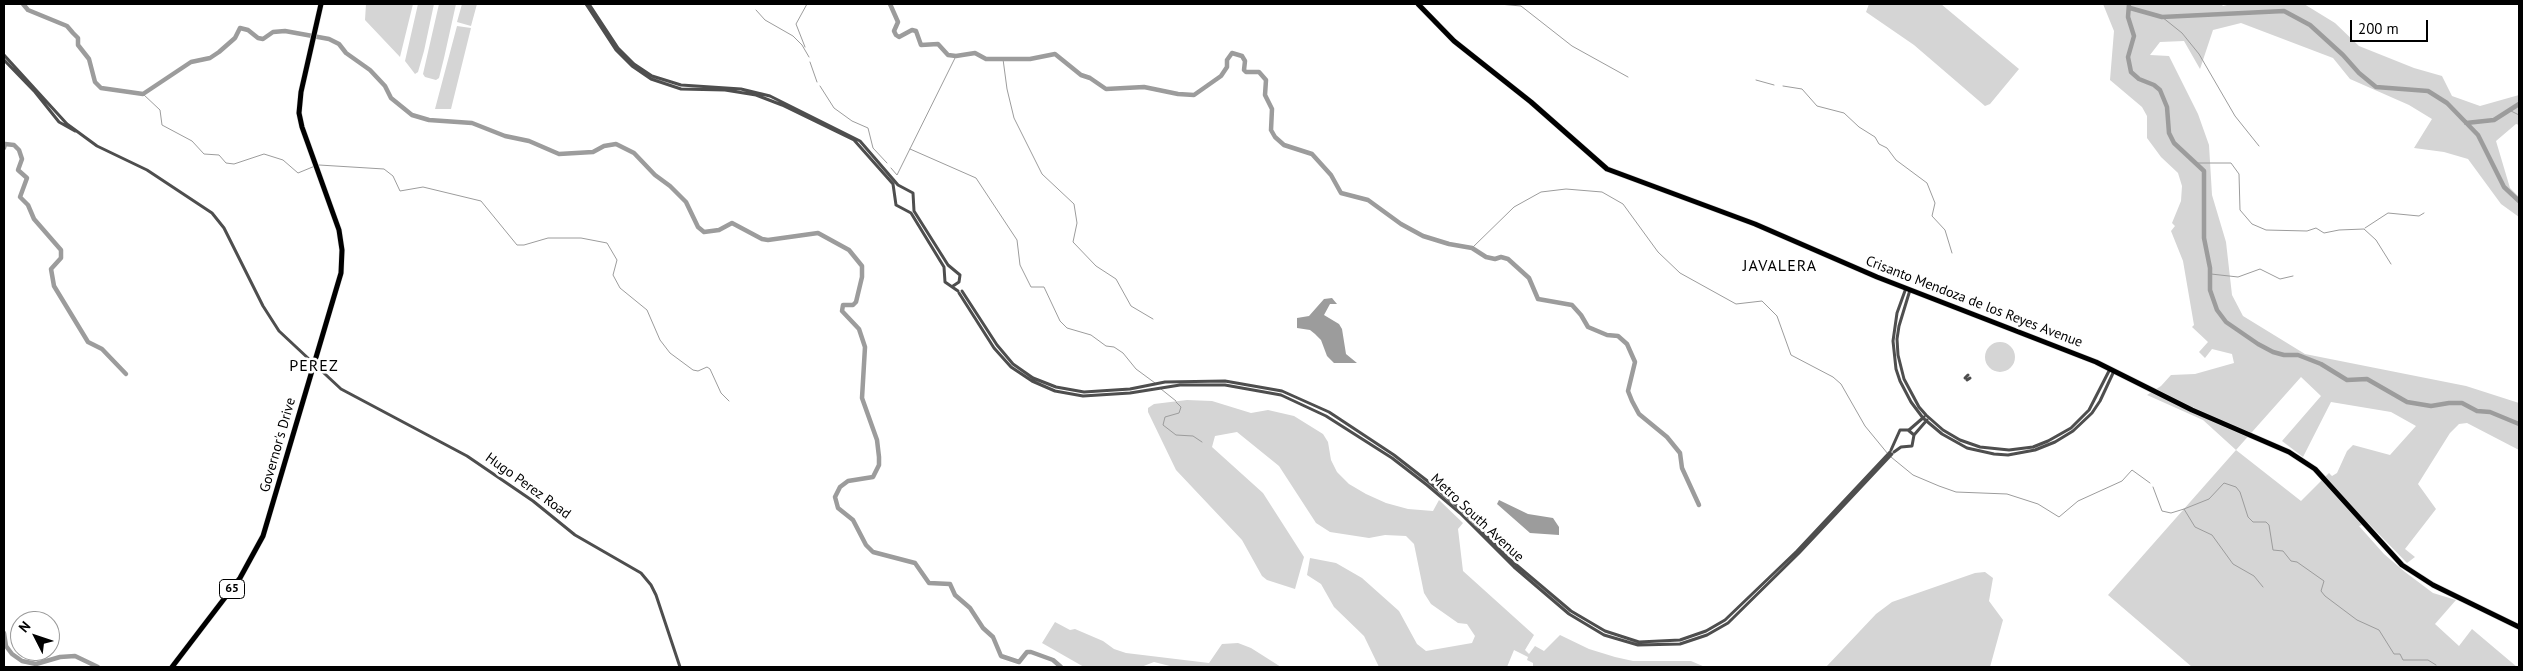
<!DOCTYPE html>
<style>
body{margin:0}
#map{position:relative;width:2523px;height:671px;overflow:hidden;background:#fff;font-family:"PT Sans",sans-serif}
canvas{display:block}
.frame{position:absolute;inset:0;border:5px solid #000;pointer-events:none}
.north{position:absolute;left:10px;top:611px;width:50px;height:50px;box-sizing:border-box;background:#fff;border:1px solid #999;border-radius:50%;rotate:311deg;font-size:14px;font-weight:700;line-height:20px;text-align:center;color:#000}
.north::after{content:'';display:block;margin:auto;width:18px;height:22px;background:#000;clip-path:polygon(50% 0,100% 100%,50% 72%,0 100%)}
.scale{position:absolute;left:2350px;top:20px;width:78px;height:22px;box-sizing:border-box;border:2px solid #000;border-top:0;padding-left:6px;font-size:15px;line-height:18px;white-space:nowrap;color:#000;-webkit-text-stroke:4px #fff;paint-order:stroke}
</style>
<div id="map">
<canvas width="2523" height="671"></canvas>
<div class="frame"></div>
<div class="north">N</div>
<div class="scale">200 m</div>
</div>
<script>
const ctx = document.querySelector('canvas').getContext('2d');
ctx.lineJoin = 'round';
function fillPath(path, color) { ctx.fillStyle = color; ctx.fill(path, 'evenodd'); }
const shape = rows => new Path2D(rows.map(r => 'M' + r).join(''));
function strokePath(path, color, width, dash) { ctx.strokeStyle = color; ctx.lineWidth = width; ctx.lineCap = dash ? 'butt' : 'round'; ctx.setLineDash(dash || []); ctx.stroke(path); }
function label(font, color, halo, rows, align = 'center') {
  ctx.font = font + ' "PT Sans",sans-serif'; ctx.lineWidth = 5; ctx.setLineDash([]); ctx.textBaseline = 'middle'; ctx.strokeStyle = halo; ctx.fillStyle = color; for (const [text, x, y, turn = 0] of rows) {
    ctx.save(); ctx.translate(x, y); ctx.rotate((+turn || 0) * Math.PI / 180); ctx.textAlign = isNaN(turn) ? turn : align; if (halo) ctx.strokeText(text, 0, 0); ctx.fillText(text, 0, 0); ctx.restore();
  }
}
const green = shape([
 [366,4,413,4,400,57,365,20],
 [418,4,434,4,424,51,418,72,415,74,405,61],
 [439,4,456,4,444,58,439,78,436,80,425,77,423,74],
 [462,4,477,4,471,26,457,22],
 [1869,4,1941,4,2019,69,1990,104,1985,106,1914,45,1866,12],
 [2103,4,2221,4,2223,6,2231,4,2304,4,2335,23,2359,46,2414,68,2442,76,2452,96,2480,106,2519,95,2519,125,2516,124,2496,141,2510,188,2519,197,2519,217,2501,204,2468,159,2444,152,2414,148,2432,119,2409,105,2350,79,2333,58,2241,23,2213,30,2200,69,2184,41,2160,42,2150,55,2169,56,2198,114,2209,145,2212,195,2226,242,2232,295,2243,316,2305,354,2466,386,2519,403,2519,450,2467,423,2459,424,2450,433,2418,484,2436,509,2405,549,2415,557,2407,563,2368,523,2359,526,2384,554,2405,572,2433,593,2456,600,2435,624,2459,646,2472,629,2517,667,2192,667,2108,595,2236,450,2203,420,2147,395,2161,386,2171,375,2195,374,2234,363,2232,354,2212,349,2205,358,2199,352,2208,342,2192,327,2194,325,2183,261,2171,231,2175,226,2172,223,2181,201,2182,186,2178,173,2161,157,2147,138,2147,116,2142,107,2110,80,2114,31],
 [2301,377,2321,396,2282,441,2303,457,2331,402,2391,412,2416,426,2390,455,2353,445,2347,451,2337,473,2332,476,2329,473,2301,501,2236,450],
 [457,26,471,28,451,109,435,109],
 '1985 357a15 15 0 1 1 30 0a15 15 0 1 1-30 0Z',
 [1187,400,1212,401,1251,413,1268,410,1294,416,1323,434,1328,442,1331,460,1337,472,1349,484,1366,494,1386,503,1408,509,1433,511,1439,500,1463,523,1458,529,1463,571,1534,635,1525,650,1529,654,1535,646,1544,651,1560,635,1589,649,1615,657,1633,661,1691,661,1705,667,1533,667,1533,663,1527,660,1528,657,1514,650,1507,667,1379,667,1364,636,1334,607,1321,584,1307,575,1310,558,1336,563,1362,578,1399,611,1417,644,1426,651,1472,643,1475,636,1467,624,1458,623,1431,604,1424,593,1414,544,1406,536,1385,535,1369,538,1330,532,1316,523,1279,466,1237,432,1215,436,1212,447,1263,493,1304,557,1295,589,1267,580,1262,576,1242,540,1176,470,1148,412,1148,408,1154,404],
 [1985,572,1993,578,1989,601,2003,620,1990,667,1826,667,1876,614,1892,602,1975,573],
 [1055,622,1070,630,1075,629,1103,641,1114,649,1126,653,1209,663,1222,644,1238,643,1251,648,1281,667,1174,667,1154,662,1141,667,1084,667,1042,643]
]);
const water = shape([
 [1332,298,1337,304,1330,304,1324,315,1339,324,1342,329,1346,354,1357,363,1334,363,1327,356,1321,340,1315,334,1310,330,1297,328,1297,318,1309,316,1324,299],
 [1499,500,1528,514,1553,518,1559,527,1559,535,1530,533,1497,504]
]);
const stream = shape([
 [1499,4,1521,6,1572,46,1628,77],
 [756,10,765,20,793,36,802,45,809,57],
 [2162,17,2182,33,2199,54,2235,116,2259,146],
 [805,47,796,24,807,4],
 [1003,59,1007,89,1014,118,1042,174,1074,204,1077,223,1073,242,1096,266,1116,279,1131,306,1153,319],
 [810,62,817,82],
 [1756,80,1774,85],
 [820,86,834,108,852,121,868,128,873,148,887,163],
 [1783,86,1802,89,1817,106,1844,113,1859,127,1875,137,1879,144,1887,148,1896,160,1927,183,1935,203,1932,216,1945,230,1952,253],
 [143,94,160,110,162,125,192,141,204,154,219,155,226,163,234,164,264,154,283,160,298,173,315,166],
 [2509,110,2519,115],
 [910,149,976,178,1017,240,1020,265,1031,287,1044,287,1060,321,1067,328,1091,335,1106,346,1114,347,1123,353,1136,369,1155,383],
 [2197,163,2231,163,2239,174,2240,210,2252,224,2266,230,2307,231,2316,228,2324,233,2339,230,2364,229,2376,240,2391,264],
 [319,165,384,169,393,176,400,191,423,187,481,201,517,245,524,245,548,238,581,238,607,243,617,260,613,275,620,288,647,310,660,340,670,353,693,370,698,371,707,367,710,369,721,393,729,401],
 [891,168,897,175,956,56],
 [2365,228,2388,213,2419,216,2424,213],
 [1472,248,1514,207,1541,192,1566,189,1602,192,1623,204,1658,252,1680,273,1736,304,1762,301,1777,316,1791,355,1833,377,1841,384,1865,426,1888,454],
 [2211,274,2238,277,2260,269,2280,279,2293,276],
 [1161,389,1176,401],
 [1176,402,1181,407,1179,413,1165,417,1163,425,1176,435,1193,436,1202,442],
 [1891,457,1913,475,1939,486,1956,492,2007,494,2038,504,2059,517,2078,501,2122,481,2132,470,2150,483],
 [2153,487,2162,511,2171,513,2184,509,2195,527,2212,535,2233,564,2254,576,2263,587],
 [2184,509,2209,499,2224,483,2236,487,2240,492,2248,517,2253,522,2266,522,2269,525,2273,550,2283,551,2291,561,2297,562,2324,581,2321,591,2325,596,2357,620,2379,630,2394,654,2400,654,2403,660,2428,660,2436,665]
]);
const river = shape([
 [23,4,28,10,67,26,73,33,78,38,78,45,89,59,95,82,101,88,143,94,191,62,210,58,219,52,235,38,240,28,248,30,258,38,263,39,273,32,285,31,329,39,339,44,346,53,370,70,385,86,391,98,412,115,429,120,472,123,505,136,529,141,559,154,593,152,604,146,616,144,634,153,655,175,670,186,686,202,698,227,704,232,719,230,732,223,762,239,768,240,818,233,849,250,862,266,862,277,856,302,853,305,843,305,842,311,859,329,865,347,862,398,877,440,879,457,879,465,873,477,848,481,840,487,835,497,838,508,853,520,866,545,873,552,915,563,929,583,950,584,955,595,970,608,983,628,993,637,1001,656,1019,662,1027,652,1031,652,1053,660,1061,667],
 [890,4,898,22,894,31,896,35,899,37,912,30,916,31,921,45,938,44,948,55,956,56,975,53,986,59,1030,59,1055,54,1081,75,1090,78,1106,89,1144,87,1178,94,1194,95,1221,76,1227,67,1227,60,1232,53,1242,56,1245,61,1244,70,1246,72,1259,72,1266,80,1265,95,1272,109,1271,130,1275,137,1284,145,1312,154,1331,175,1341,193,1368,200,1401,224,1423,236,1449,244,1472,248,1486,257,1495,259,1501,257,1508,259,1529,278,1538,299,1572,305,1581,315,1588,327,1607,335,1618,336,1627,344,1635,362,1628,391,1632,401,1639,414,1667,437,1680,453,1682,468,1699,505],
 [2129,4,2128,17,2134,36,2128,57,2131,72,2139,79,2154,85,2160,90,2167,107,2169,133,2174,143,2204,171,2204,238,2210,268,2210,290,2217,310,2226,322,2258,344,2273,352,2284,355,2298,355,2321,364,2347,380,2367,379,2407,402,2431,406,2449,403,2462,403,2477,411,2490,412,2519,424],
 [2130,8,2162,17,2284,11,2310,25,2343,55,2359,73,2376,87,2428,91,2447,103,2478,135,2504,187,2519,201],
 [2466,123,2494,120,2519,104],
 [4,148,5,144,14,145,19,150,22,159,18,170,27,178,20,197,28,205,34,219,61,250,61,258,51,269,54,286,88,342,102,349,126,374],
 [4,633,6,646,12,654,22,661,36,664,60,657,75,656,98,667]
]);
const minor = shape([
 [586,4,616,50,632,66,651,79,681,89,725,90,756,95,782,105,854,140,893,184,896,205,911,213,944,267,945,282,958,291],
 [589,4,618,48,634,64,652,76,681,85,741,89,770,96,860,141,898,185,913,193,914,211,948,265,960,275,959,282,953,286],
 [4,55,67,124,97,146,147,170,212,213,224,228,263,306,279,331,341,389,467,456,533,501,575,535,641,573,651,585,656,595,680,667],
 [4,60,35,92,59,122,75,131],
 [1906,288,1897,313,1893,341,1896,369,1900,381,1911,402,1923,418,1942,434,1967,448,1994,454,2008,455,2035,450,2055,442,2073,431,2092,413,2100,401,2114,371],
 [1910,290,1899,326,1897,339,1898,355,1904,379,1919,407,1926,415,1943,430,1960,440,1980,447,2009,450,2033,447,2048,441,2071,428,2089,410,2110,369],
 [962,291,997,345,1013,364,1033,378,1056,387,1084,392,1130,389,1165,382,1225,381,1282,391,1329,412,1394,455,1430,483,1464,512,1507,557,1571,611,1605,631,1639,642,1680,640,1706,631,1725,620,1797,551,1890,452],
 [959,293,994,348,1011,367,1032,381,1055,391,1083,396,1130,393,1180,385,1225,385,1281,395,1326,416,1392,458,1427,485,1460,513,1514,567,1569,614,1604,635,1638,645,1680,644,1707,635,1728,623,1799,553,1892,454],
 [1965,378,1968,375],
 [1967,380,1970,378],
 [1909,430,1924,417],
 [1891,450,1900,430,1908,430,1914,435],
 [1894,452,1901,447,1912,446,1914,435,1927,420]
]);
const major = shape([
 [1418,4,1454,41,1531,102,1607,169,1755,224,1877,277,2096,362,2192,410,2289,452,2315,469,2402,565,2433,585,2519,627],
 [172,667,240,578,263,536,341,273,342,250,339,230,302,127,299,113,301,92,321,4]
]);
const shields = [
 [232,589,25]
];
const shieldNames = [
 ["65",232,589]
];
const streetNames = [
 ["Crisanto Mendoza de los Reyes Avenue",1974,302,21],
 ["Governor's Drive",278,445,-74],
 ["Hugo Perez Road",528,486,36],
 ["Metro South Avenue",1477,518,43]
];
const quarterNames = [
 ["JAVALERA",1780,266],
 ["PEREZ",314,366]
];
fillPath(green, '#d5d5d5');
fillPath(water, '#9c9c9c');
strokePath(stream, '#9c9c9c', 1);
strokePath(river, '#9c9c9c', 4.5);
strokePath(major, '#dbdbdb', 6);
strokePath(minor, '#4e4e4e', 3);
strokePath(major, '#000', 5);
for (const [x, y, w] of shields) { const box = new Path2D(); box.roundRect(x - w / 2, y - 9.5, w, 19, 4); ctx.fillStyle = '#fff'; ctx.fill(box); strokePath(box, '#000', 1); }
label('bold 12px', '#000', null, shieldNames);
label('14px', '#000', '#fff', streetNames);
ctx.letterSpacing = '1px';
label('16px', '#000', '#fff', quarterNames);
ctx.letterSpacing = '0px';
</script>
